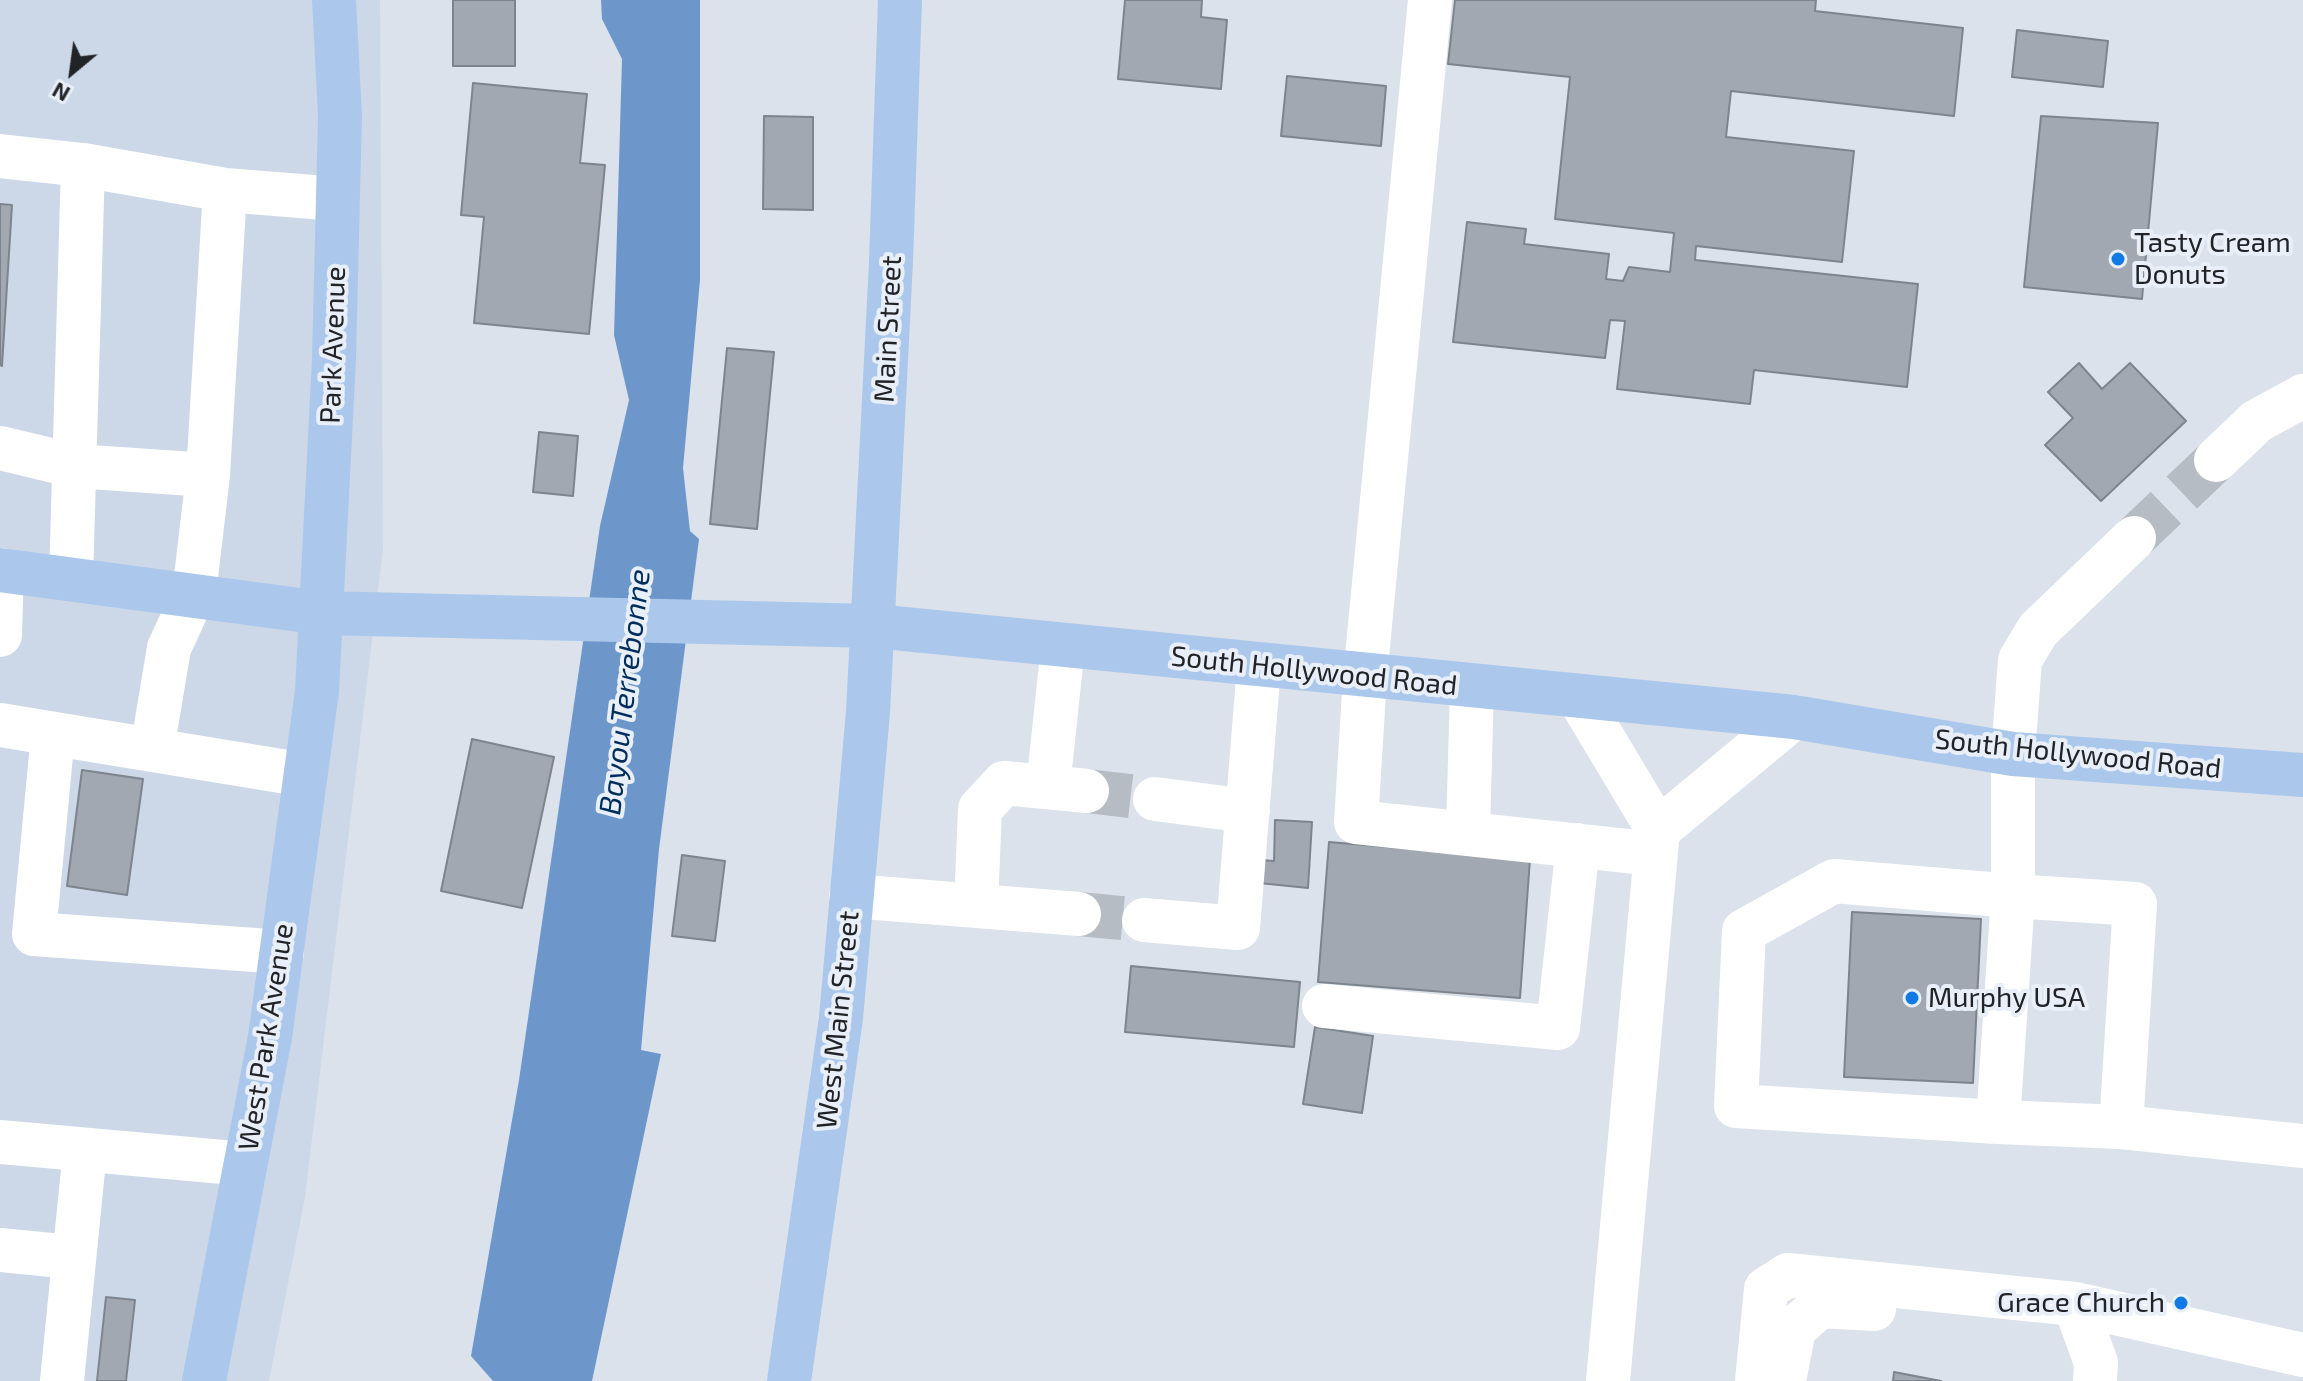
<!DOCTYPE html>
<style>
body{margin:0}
#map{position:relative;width:2303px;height:1381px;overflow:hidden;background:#dbe2eb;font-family:"Exo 2",sans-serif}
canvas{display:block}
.north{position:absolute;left:32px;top:32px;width:80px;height:80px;-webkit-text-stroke:6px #e8eff8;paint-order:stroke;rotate:209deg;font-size:22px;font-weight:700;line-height:32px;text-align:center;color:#212327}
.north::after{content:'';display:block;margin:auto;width:28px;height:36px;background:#212327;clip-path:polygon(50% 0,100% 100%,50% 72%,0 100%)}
</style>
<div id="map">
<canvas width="2303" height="1381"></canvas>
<div class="north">N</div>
</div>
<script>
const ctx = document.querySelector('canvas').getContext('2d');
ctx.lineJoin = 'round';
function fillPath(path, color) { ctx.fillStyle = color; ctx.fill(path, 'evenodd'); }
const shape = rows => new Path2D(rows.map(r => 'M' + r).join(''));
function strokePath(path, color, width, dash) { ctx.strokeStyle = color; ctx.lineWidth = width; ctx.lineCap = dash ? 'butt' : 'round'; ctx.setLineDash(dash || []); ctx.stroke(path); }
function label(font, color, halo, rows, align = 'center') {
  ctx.font = font + ' "Exo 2",sans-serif'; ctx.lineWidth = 8; ctx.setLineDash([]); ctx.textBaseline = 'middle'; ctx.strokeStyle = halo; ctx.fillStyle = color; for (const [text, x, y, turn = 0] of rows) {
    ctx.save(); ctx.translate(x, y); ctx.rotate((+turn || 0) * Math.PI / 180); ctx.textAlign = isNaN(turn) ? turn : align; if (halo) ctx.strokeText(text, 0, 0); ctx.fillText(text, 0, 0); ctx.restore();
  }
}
const built = shape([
 [0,0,380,0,383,549,305,1197,269,1381,0,1381]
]);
const water = shape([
 [601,0,700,0,700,280,683,468,690,531,699,539,659,849,641,1050,661,1054,592,1381,493,1381,471,1356,519,1080,600,526,629,400,614,335,622,59,602,19]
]);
const building = shape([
 [453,0,515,0,515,66,453,66,453,0],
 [1125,0,1202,0,1201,17,1227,20,1221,89,1118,79,1125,0],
 [1455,0,1816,0,1815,11,1963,28,1954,116,1731,91,1726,137,1854,151,1842,262,1696,246,1695,260,1918,284,1907,387,1754,370,1750,404,1617,389,1625,321,1610,320,1605,358,1453,342,1467,222,1526,229,1524,244,1609,254,1606,279,1623,281,1629,267,1670,272,1674,233,1555,219,1570,77,1448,64,1455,0],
 [2017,30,2108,41,2103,87,2012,77,2017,30],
 [1287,76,1386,86,1381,146,1281,136,1287,76],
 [473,83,587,94,580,163,605,165,589,334,474,323,484,217,461,215,473,83],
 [764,116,813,117,813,210,763,209,764,116],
 [2041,116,2158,123,2142,299,2024,287,2041,116],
 [0,204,12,205,2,366,0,365,0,204],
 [727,348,774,352,757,529,710,524,727,348],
 [2079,363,2102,389,2130,363,2186,421,2101,501,2045,445,2073,418,2048,392,2079,363],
 [539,432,578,436,573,496,533,492,539,432],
 [472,739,554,757,522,908,441,891,472,739],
 [82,770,143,779,127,895,67,886,82,770],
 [1275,820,1312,822,1308,888,1259,883,1260,860,1274,861,1275,820],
 [1329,842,1530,859,1520,998,1318,982,1329,842],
 [682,855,725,861,715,941,672,936,682,855],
 [1852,912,1981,919,1973,1083,1844,1077,1852,912],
 [1131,966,1300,982,1294,1047,1125,1032,1131,966],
 [1315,1027,1373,1036,1362,1113,1303,1104,1315,1027],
 [106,1297,135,1300,126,1381,97,1381,106,1297],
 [1894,1372,1941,1381,1893,1381,1894,1372]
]);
const minorTunnel = shape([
 [2134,538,2216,460],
 [1087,791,1155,799],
 [1079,914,1144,920]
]);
const minor = shape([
 [1430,0,1365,677,1356,822,1655,854],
 [0,156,83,165],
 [225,190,338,199],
 [0,448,75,466,208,475],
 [2216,460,2257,421,2303,396],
 [71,579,83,165,225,190,208,475,194,594,169,648,152,750],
 [0,635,2,570],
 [1579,698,1658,830],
 [0,725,305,775],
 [53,734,34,934,282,952],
 [1048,787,1063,646],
 [1155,799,1248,811],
 [1468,832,1472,687],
 [851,896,1079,914],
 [976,906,980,809,1004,783,1087,791],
 [1144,920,1238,928,1259,666],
 [1324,1006,1558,1028,1578,845],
 [1998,1122,2013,896,1834,881,1744,931,1736,1106,1998,1122,2121,1127,2303,1146],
 [2121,1127,2135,904,2013,896,2013,754,2020,660,2038,630,2134,538],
 [0,1142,245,1164],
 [0,1250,71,1257],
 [2075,1304,2096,1363,2095,1381],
 [62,1381,85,1150],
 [1608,1381,1658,830,1794,717],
 [1757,1381,1766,1289,1788,1275,2075,1304,2303,1355],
 [1784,1381,1794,1329,1820,1306,1874,1309]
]);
const major = shape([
 [0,570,322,613,874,626,1794,717,2013,754,2303,775],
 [204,1381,270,1037,317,691,334,359,340,116,334,0],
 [789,1381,841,1018,868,712,891,262,900,0]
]);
const markers = [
 [2118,259,8,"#117be3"],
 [1912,998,8,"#117be3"],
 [2181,1303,8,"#117be3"]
];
const poiNames = [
 ["Tasty Cream",2134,243],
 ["Donuts",2134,275],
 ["Murphy USA",1928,998],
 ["Grace Church",2165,1303,"right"]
];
const streetNames = [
 ["Main Street",888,329,-87],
 ["Park Avenue",333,345,-88],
 ["South Hollywood Road",1314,671,6],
 ["South Hollywood Road",2078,754,6],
 ["West Main Street",838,1020,-84],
 ["West Park Avenue",266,1037,-81]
];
const waterNames = [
 ["Bayou Terrebonne",625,692,-83]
];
fillPath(built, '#ccd8e8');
fillPath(water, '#6d97cb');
fillPath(building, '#a1a8b1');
strokePath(building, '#7e848d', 2);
strokePath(minorTunnel, '#b6bcc4', 44, [44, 22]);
strokePath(minor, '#fff', 44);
strokePath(major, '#abc8ec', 44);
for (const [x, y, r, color] of markers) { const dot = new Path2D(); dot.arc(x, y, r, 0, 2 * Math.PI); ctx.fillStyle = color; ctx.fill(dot); strokePath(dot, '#e8eff8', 3); }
label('28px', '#212327', '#e8eff8', poiNames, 'left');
label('28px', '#212327', '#e8eff8', streetNames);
label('italic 30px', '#002d5c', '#e8eff8', waterNames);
</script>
